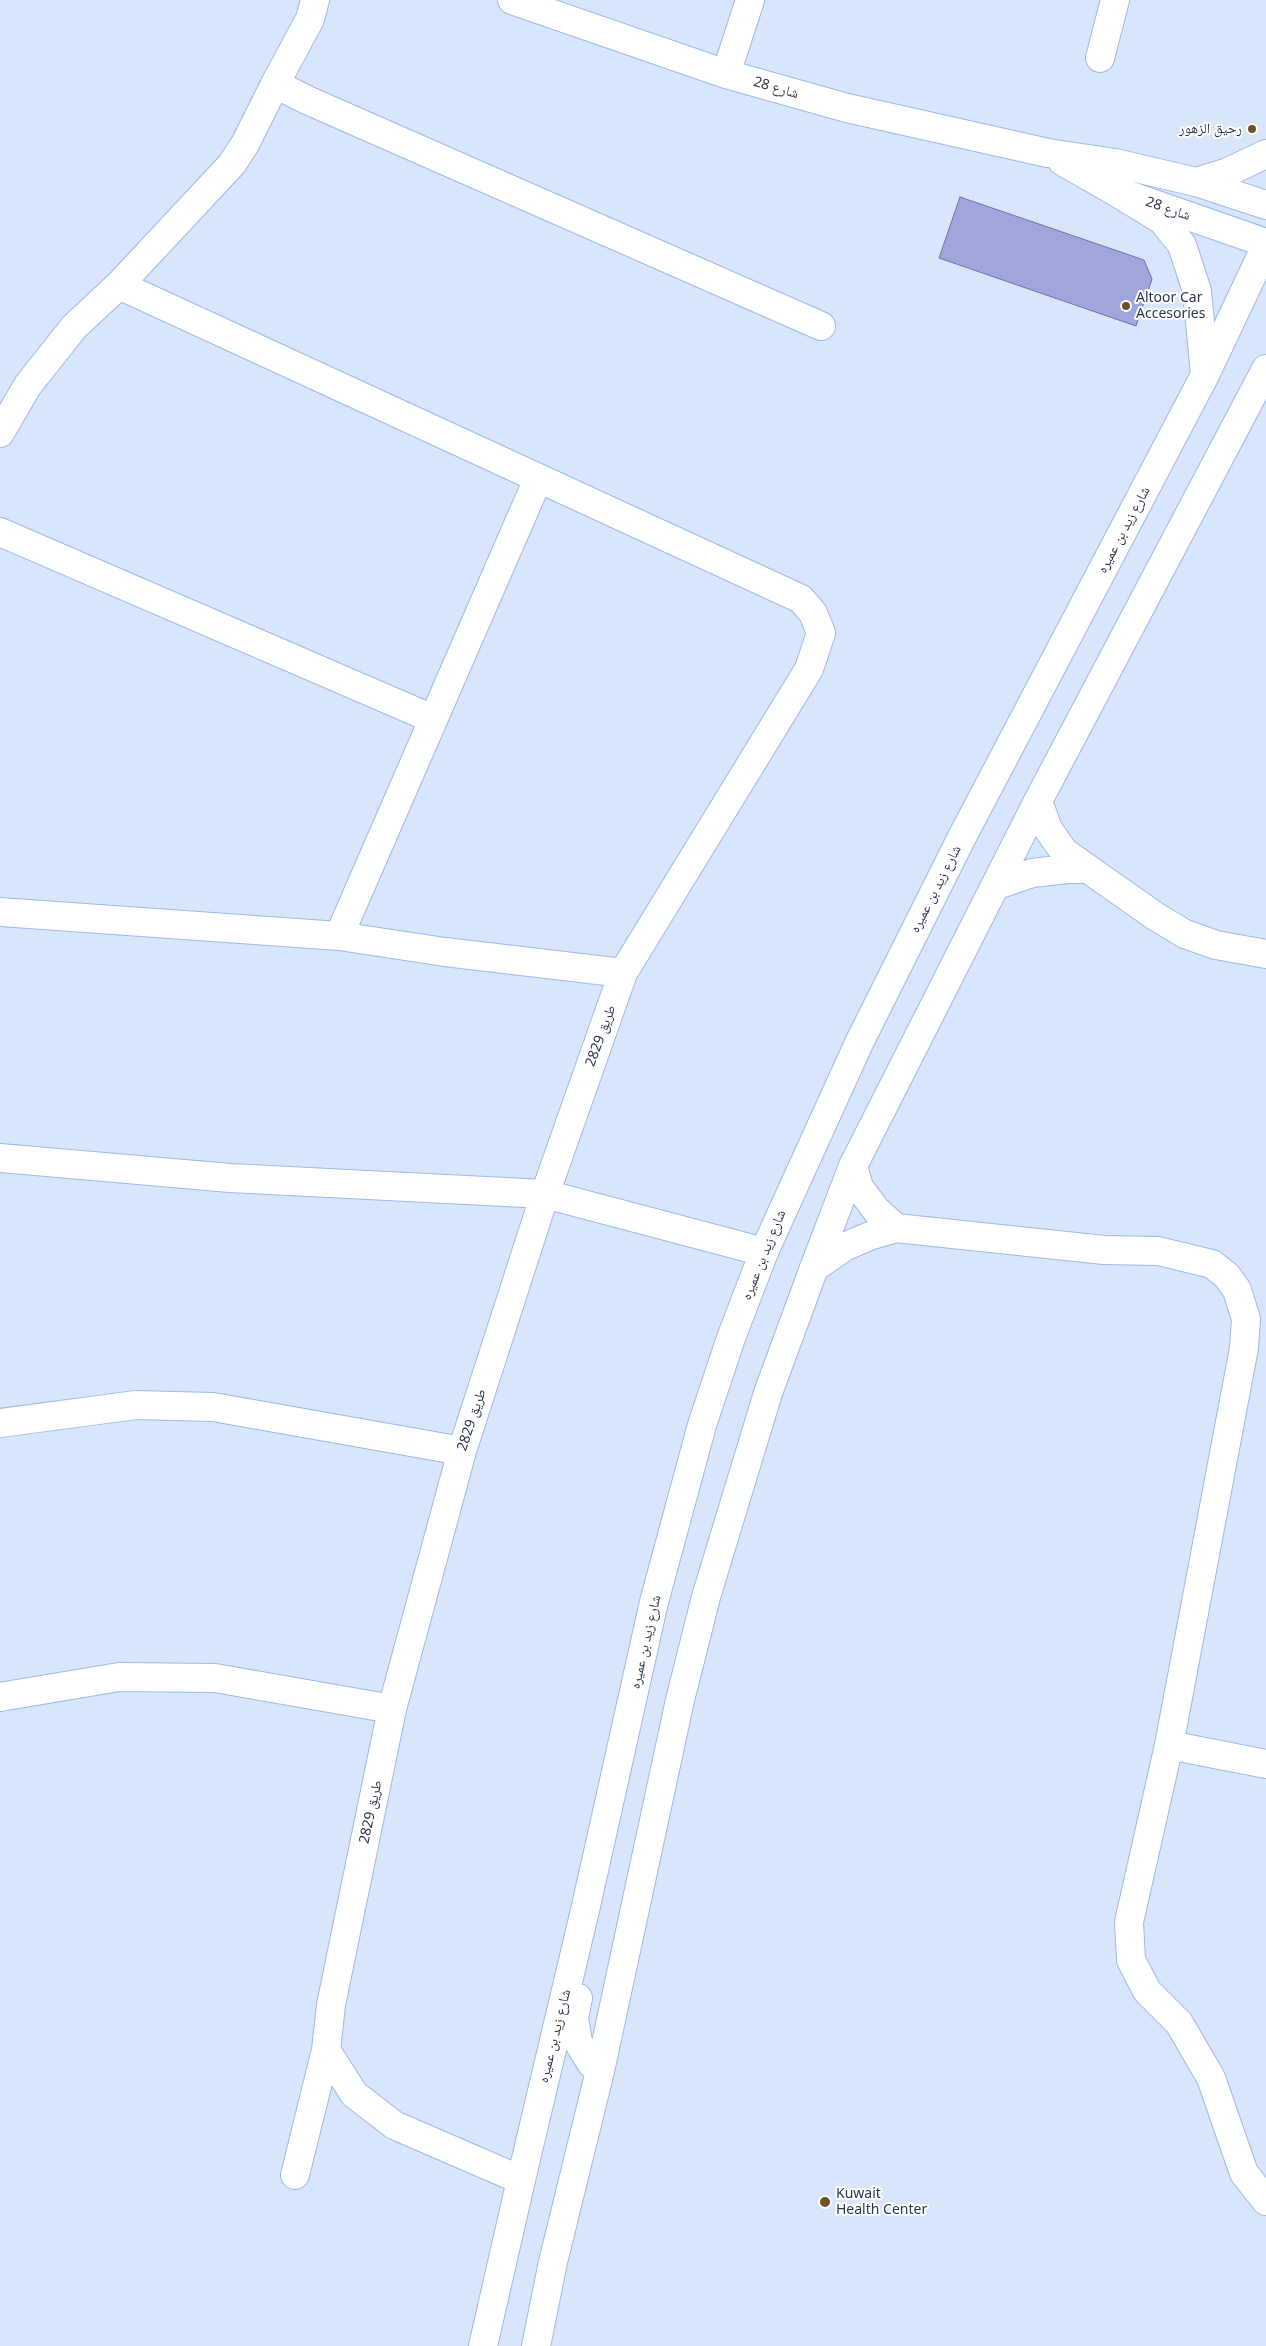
<!DOCTYPE html>
<meta charset="utf-8">
<style>
body{margin:0}
canvas{display:block;background:#d8e5fa}
</style>
<canvas width="1266" height="2346"></canvas>
<script>
const ctx = document.querySelector('canvas').getContext('2d');
ctx.lineJoin = 'round';
function fillPath(path, color) { ctx.fillStyle = color; ctx.fill(path, 'evenodd'); }
const shape = rows => new Path2D(rows.map(r => 'M' + r).join(''));
function strokePath(path, color, width, dash) { ctx.strokeStyle = color; ctx.lineWidth = width; ctx.lineCap = dash ? 'butt' : 'round'; ctx.setLineDash(dash || []); ctx.stroke(path); }
function label(font, color, halo, rows, align = 'center') {
  ctx.font = font + ' "Noto Sans","Noto Naskh Arabic",sans-serif'; ctx.lineWidth = 4; ctx.setLineDash([]); ctx.textBaseline = 'middle'; ctx.strokeStyle = halo; ctx.fillStyle = color; for (const [text, x, y, turn = 0] of rows) {
    ctx.save(); ctx.translate(x, y); ctx.rotate((+turn || 0) * Math.PI / 180); ctx.textAlign = isNaN(turn) ? turn : align; if (halo) ctx.strokeText(text, 0, 0); ctx.fillText(text, 0, 0); ctx.restore();
  }
}
const building = shape([
 [960,197,1144,260,1152,279,1136,326,939,258,960,197]
]);
const minor = shape([
 [512,0,726,74,847,108,1048,153,1115,163,1196,182,1266,205],
 [1100,58,1115,0],
 [726,74,750,0],
 [275,84,310,19,315,0],
 [1062,161,1111,189,1266,243],
 [119,285,801,599,813,613,821,633,809,669,623,973,545,1194,462,1451,392,1709,331,2005,326,2050,295,2175],
 [0,433,28,385,74,327,119,285,232,164,245,144,275,84,307,100,821,326],
 [0,532,433,719],
 [1038,801,1048,829,1064,852,1155,916,1185,934,1216,945,1266,954],
 [997,885,1032,873,1068,869,1087,869],
 [0,912,339,936,445,952,623,973],
 [339,936,538,479],
 [0,1158,230,1178,545,1194,764,1252],
 [853,1166,859,1187,876,1210,896,1228],
 [814,1268,844,1247,872,1235,896,1228,1104,1250,1158,1251,1212,1264,1227,1276,1237,1290,1246,1319,1244,1348,1169,1745,1129,1922,1131,1960,1147,1991,1179,2023,1211,2078,1244,2173,1266,2201],
 [0,1423,136,1405,213,1407,462,1451],
 [0,1697,119,1677,215,1678,392,1709],
 [1169,1745,1266,1764],
 [326,2050,354,2094,394,2125,521,2180]
]);
const tertiary = shape([
 [1196,182,1228,172,1266,154],
 [1111,189,1162,220,1182,245,1197,291,1205,374],
 [578,1998,574,2018,578,2042,591,2063,600,2071],
 [483,2346,521,2180,586,1906,654,1602,702,1425,731,1338,764,1252,859,1043,962,837,1205,375,1266,246],
 [536,2346,553,2262,600,2071,680,1700,706,1597,768,1393,814,1268,853,1166,1038,801,1266,369]
]);
const markers = [
 [1252,129,5,"#6c5224"],
 [1126,306,5,"#6c5224"],
 [825,2202,6,"#6c5224"]
];
const streetNames = [
 ["شارع 28",776,88,16],
 ["شارع 28",1168,209,19],
 ["شارع زيد بن عميره",1124,530,-62],
 ["شارع زيد بن عميره",936,889,-63],
 ["طريق 2829",601,1036,-70],
 ["شارع زيد بن عميره",764,1255,-68],
 ["طريق 2829",472,1420,-72],
 ["شارع زيد بن عميره",646,1642,-77],
 ["طريق 2829",371,1812,-78],
 ["شارع زيد بن عميره",555,2036,-76]
];
const poiNames = [
 ["رحيق الزهور",1242,129,"right"],
 ["Altoor Car",1136,298],
 ["Accesories",1136,314],
 ["Kuwait",836,2194],
 ["Health Center",836,2210]
];
fillPath(building, '#a0a5db');
strokePath(building, '#6f72a5', 1);
strokePath(minor, '#9cbaeb', 30);
strokePath(tertiary, '#9cbaeb', 30);
strokePath(minor, '#fff', 28);
strokePath(tertiary, '#fff', 28);
for (const [x, y, r, color] of markers) { const dot = new Path2D(); dot.arc(x, y, r, 0, 2 * Math.PI); ctx.fillStyle = color; ctx.fill(dot); strokePath(dot, '#fff', 2); }
label('14px', '#2a364a', '#fff', streetNames);
label('14px', '#2a364a', '#fff', poiNames, 'left');
</script>
